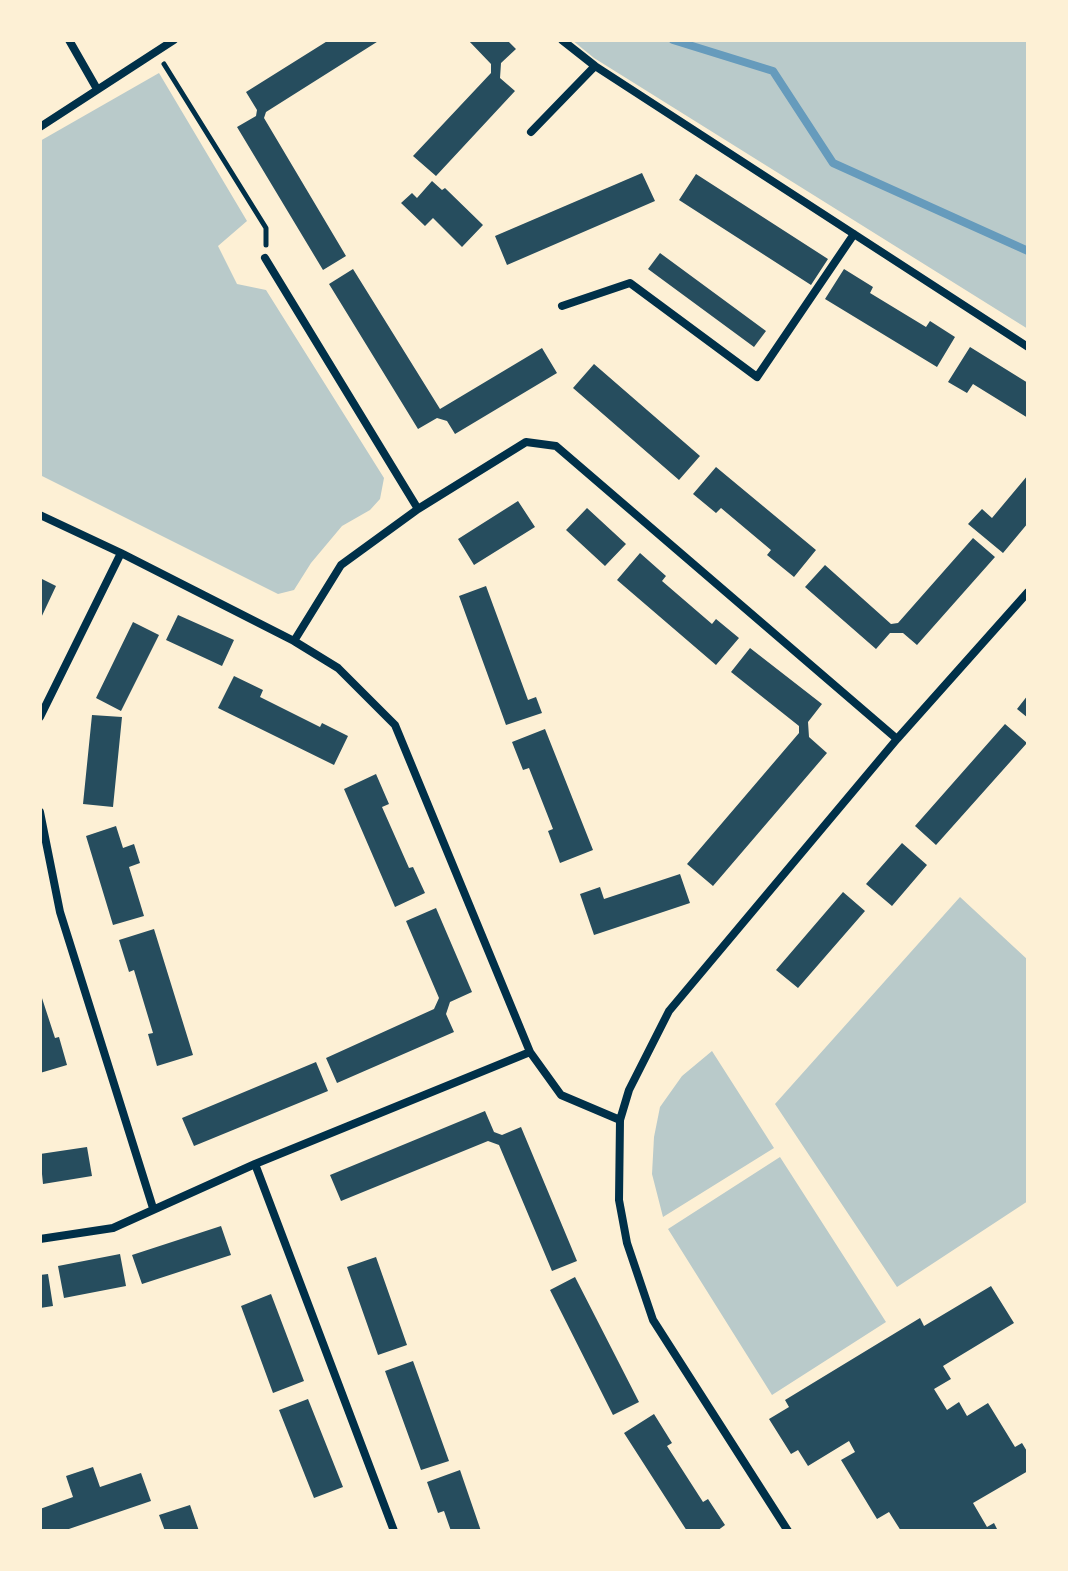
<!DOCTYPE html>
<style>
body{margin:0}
#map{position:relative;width:1068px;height:1571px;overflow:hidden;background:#fdf0d5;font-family:"PT Sans Narrow",sans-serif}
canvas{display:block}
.frame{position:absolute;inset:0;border:42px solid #fdf0d5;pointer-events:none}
</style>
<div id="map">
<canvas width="1068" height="1571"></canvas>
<div class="frame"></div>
</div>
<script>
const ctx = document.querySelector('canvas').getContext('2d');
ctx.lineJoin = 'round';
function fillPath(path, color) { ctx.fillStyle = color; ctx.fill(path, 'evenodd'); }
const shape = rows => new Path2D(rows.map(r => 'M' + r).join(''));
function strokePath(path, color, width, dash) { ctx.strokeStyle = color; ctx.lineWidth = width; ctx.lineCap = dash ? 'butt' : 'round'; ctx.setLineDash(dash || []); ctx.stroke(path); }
const green = shape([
 [572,40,1028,40,1028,329,594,58],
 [159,73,247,221,218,246,237,284,266,290,384,478,380,499,370,510,342,526,311,563,294,590,278,594,40,475,40,141],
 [960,897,1028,960,1028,1201,897,1287,775,1104],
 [712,1051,774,1148,663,1217,652,1174,654,1137,660,1107,682,1076],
 [780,1157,886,1322,772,1395,668,1229]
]);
const stream = shape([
 [673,40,773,71,833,163,1028,251]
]);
const building = shape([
 [329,40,380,40,266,112,264,118,346,256,323,270,237,127,256,116,257,110,246,92],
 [468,40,507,40,516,49,501,63,500,78,515,91,436,176,413,156,491,73,491,64],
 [642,173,655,201,507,265,495,236],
 [696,174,828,259,811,285,679,200],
 [432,181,442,190,445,188,483,225,462,247,433,218,425,226,401,203,412,193,417,198],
 [660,253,766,331,754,347,648,269],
 [353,269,440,409,542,348,557,373,455,434,447,421,437,418,418,429,329,284],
 [844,269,873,287,870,293,926,327,930,321,955,337,937,367,825,299],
 [970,347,1028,383,1028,418,973,384,967,393,948,382],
 [594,364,700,456,679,480,573,388],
 [716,467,816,550,794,577,767,555,771,550,721,508,716,513,693,494],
 [1028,475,1028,523,1003,553,968,524,982,509,992,518],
 [518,501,535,527,474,565,458,539],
 [587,508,626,544,605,566,566,530],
 [973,538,995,557,917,645,903,633,890,633,876,649,805,587,825,565,891,624,898,623],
 [640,553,666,576,662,581,712,624,716,619,739,638,716,665,617,580],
 [40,578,56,586,40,620],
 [486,586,528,700,536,697,542,713,506,725,459,596],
 [178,615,234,640,222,666,166,640],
 [133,622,159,635,121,711,96,698],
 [750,648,822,704,808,722,809,737,827,753,713,886,687,864,799,733,799,726,731,672],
 [234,676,263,690,260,697,320,727,322,723,348,736,334,765,218,708],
 [1028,695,1028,718,1017,709],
 [92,715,122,717,113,807,83,804],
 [1005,724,1027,743,936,845,915,826],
 [545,729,593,850,560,863,548,831,553,829,529,768,523,770,512,742],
 [376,774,389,804,382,807,409,868,413,867,425,893,395,907,344,789],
 [116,826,123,848,134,844,140,863,129,867,144,916,113,925,86,836],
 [902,843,927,865,892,906,866,884],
 [680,874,690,903,594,935,580,894,600,887,604,899],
 [843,892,865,911,798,988,776,970],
 [436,908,472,992,450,1002,446,1014,454,1032,337,1083,326,1058,434,1009,439,998,406,921],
 [154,929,193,1055,157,1066,148,1034,153,1033,134,970,129,972,119,940],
 [40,992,55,1038,59,1037,67,1065,40,1073],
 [316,1062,328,1091,194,1146,182,1118],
 [485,1111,494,1132,502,1135,521,1127,577,1261,552,1271,499,1145,488,1141,341,1201,330,1175],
 [87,1147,92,1176,43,1184,40,1154],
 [221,1226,231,1255,142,1284,132,1255],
 [120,1254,126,1286,64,1298,58,1266],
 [376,1257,407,1345,378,1355,347,1267],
 [48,1274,53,1306,40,1308,40,1275],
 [575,1277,639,1402,613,1415,550,1290],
 [991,1286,1014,1323,943,1366,951,1379,934,1389,947,1410,959,1402,967,1416,988,1403,1015,1447,1022,1443,1028,1453,1028,1471,973,1503,987,1527,994,1523,998,1531,901,1531,889,1512,877,1519,841,1460,855,1452,849,1441,808,1466,798,1450,791,1454,769,1419,789,1407,785,1400,920,1318,924,1326],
 [271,1294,304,1381,273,1393,241,1306],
 [413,1361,449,1461,421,1470,385,1371],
 [308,1399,343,1487,314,1498,279,1410],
 [654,1414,672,1443,667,1446,703,1502,708,1499,725,1525,717,1531,687,1531,624,1433],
 [93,1467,100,1487,141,1473,151,1501,63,1531,40,1531,40,1509,73,1497,66,1476],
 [460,1470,471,1502,481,1531,451,1531,444,1511,438,1513,427,1482],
 [190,1505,199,1531,165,1531,159,1515]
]);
const path = shape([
 [164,64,266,228,266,245]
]);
const minor = shape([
 [69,40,97,89],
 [562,40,595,66,1028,347],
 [40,127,174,40],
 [531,132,595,66],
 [265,258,418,509],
 [562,306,630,283,757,377,854,234],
 [40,515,121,553,294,641,338,668,395,725,530,1052,561,1095,620,1120],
 [294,641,341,565,418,509,526,442,556,446,897,739],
 [40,717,121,553],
 [40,812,60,912,153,1208],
 [255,1164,394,1531],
 [40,1239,113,1228,255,1164,530,1052],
 [788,1531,653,1320,627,1243,619,1200,620,1120,629,1090,669,1011,897,739,1028,592]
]);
fillPath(green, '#b9caca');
strokePath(stream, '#669bbc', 8);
fillPath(building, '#264d5e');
strokePath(path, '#003049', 5);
strokePath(minor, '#003049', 8);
</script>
